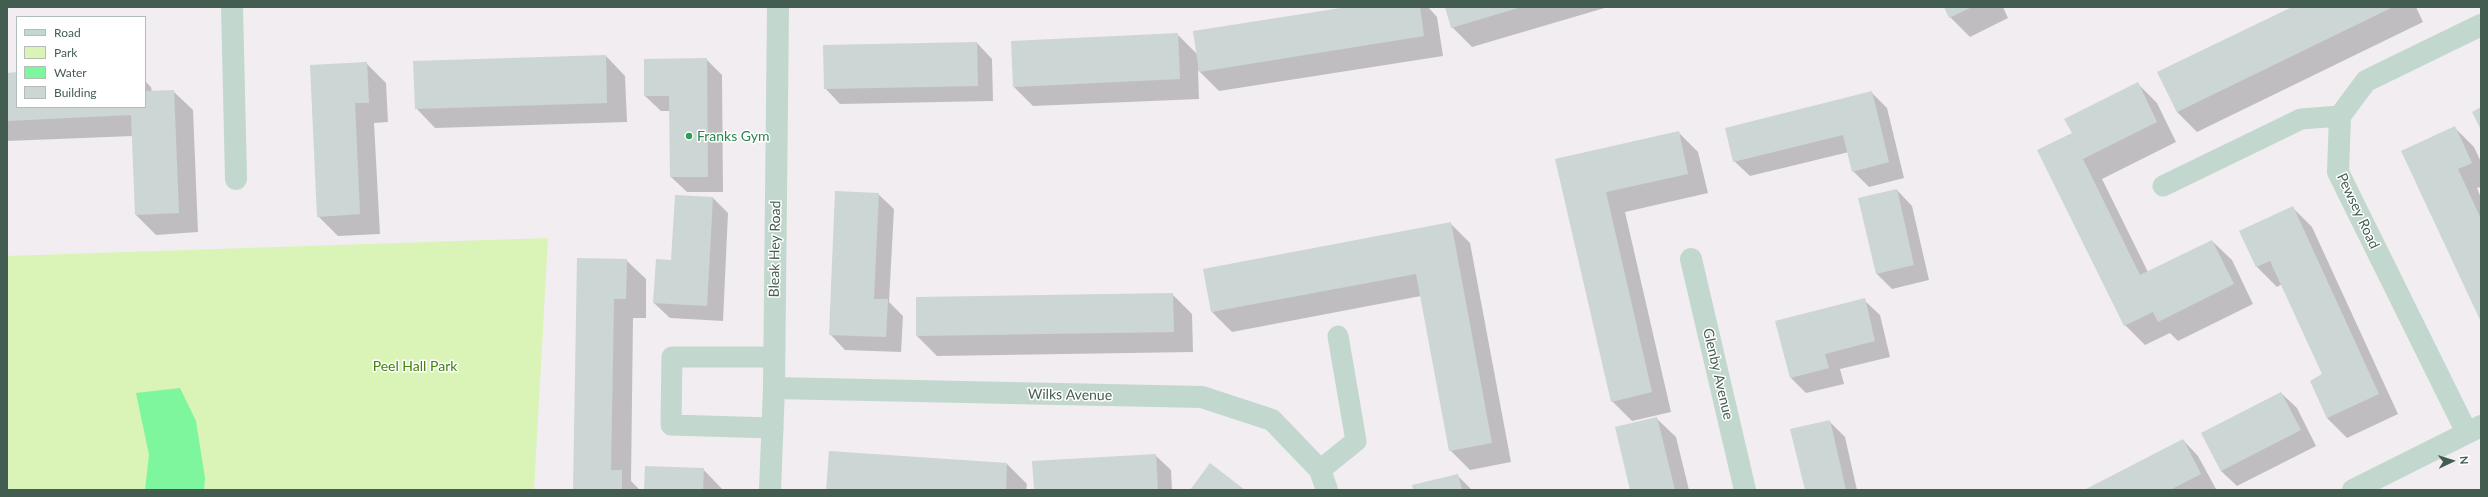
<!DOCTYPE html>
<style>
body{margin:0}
#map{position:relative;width:2488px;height:497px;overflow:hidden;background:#f1edf1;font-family:Lato,sans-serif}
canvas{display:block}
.frame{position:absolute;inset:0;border:8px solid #445d51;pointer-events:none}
.legend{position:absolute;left:16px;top:16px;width:130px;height:92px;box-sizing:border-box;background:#fff;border:1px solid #b4beb9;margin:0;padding:5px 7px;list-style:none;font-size:12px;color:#445d51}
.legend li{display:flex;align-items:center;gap:8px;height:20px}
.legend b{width:20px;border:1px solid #b4beb9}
.north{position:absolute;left:2432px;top:441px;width:40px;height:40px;-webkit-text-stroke:3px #fff;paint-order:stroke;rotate:86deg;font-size:11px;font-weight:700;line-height:16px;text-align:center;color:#445d51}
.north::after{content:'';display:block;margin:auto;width:14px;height:18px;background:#445d51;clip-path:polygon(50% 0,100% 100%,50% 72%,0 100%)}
</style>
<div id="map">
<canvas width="2488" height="497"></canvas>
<div class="frame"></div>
<ul class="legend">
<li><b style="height:5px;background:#c2d7cd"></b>Road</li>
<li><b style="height:11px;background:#d9f4b6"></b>Park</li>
<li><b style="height:11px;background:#7ef69d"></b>Water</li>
<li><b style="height:11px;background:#ccd6d4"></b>Building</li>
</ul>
<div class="north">N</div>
</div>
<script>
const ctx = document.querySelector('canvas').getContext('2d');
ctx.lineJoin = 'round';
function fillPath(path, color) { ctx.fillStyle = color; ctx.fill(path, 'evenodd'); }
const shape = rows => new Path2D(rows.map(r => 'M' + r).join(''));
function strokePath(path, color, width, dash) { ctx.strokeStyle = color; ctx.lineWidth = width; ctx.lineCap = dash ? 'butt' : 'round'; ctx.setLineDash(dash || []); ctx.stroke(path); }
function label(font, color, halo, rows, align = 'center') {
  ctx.font = font + ' Lato,sans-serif'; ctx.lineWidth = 3; ctx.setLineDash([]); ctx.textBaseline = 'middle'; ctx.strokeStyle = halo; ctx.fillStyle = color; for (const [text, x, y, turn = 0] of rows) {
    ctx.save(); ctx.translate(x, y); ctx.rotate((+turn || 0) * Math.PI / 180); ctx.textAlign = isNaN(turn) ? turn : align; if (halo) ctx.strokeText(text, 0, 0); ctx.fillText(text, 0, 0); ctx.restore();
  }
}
const green = shape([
 [548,238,534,490,7,490,7,256]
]);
const water = shape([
 [180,388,196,421,205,478,204,490,145,490,149,455,136,393]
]);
const shadow = shape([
 [1354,7,1428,7,1437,17,1443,56,1219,91,1198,70,1199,99,1033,106,1014,87,1178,35,1197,54],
 [1446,7,1608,7,1472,47,1452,27],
 [1945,7,2003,7,2008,18,1970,37,1950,17],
 [2294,7,2416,7,2423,22,2197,132,2177,112,2158,73],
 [977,43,992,59,993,101,840,104,825,88],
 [606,56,625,76,627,122,435,128,416,108],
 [706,59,722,75,723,192,687,192,671,177,670,111,661,111,645,96],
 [366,63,386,83,388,122,374,123,380,234,338,236,318,216],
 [17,73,17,107,145,107,145,81,151,87,152,92,173,91,193,110,198,232,156,235,136,215,133,136,7,141,7,74],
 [2137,83,2157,103,2176,142,2102,179,2148,272,2212,241,2232,260,2253,304,2178,341,2170,333,2145,345,2125,325,2073,134],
 [1871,92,1887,108,1904,178,1869,187,1853,171,1849,152,1750,176,1734,161],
 [2454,127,2474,147,2481,162,2481,187,2477,188,2481,198,2481,320,2402,151],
 [1678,132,1698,152,1708,193,1625,212,1671,412,1632,421,1612,401,1557,160],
 [1897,190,1912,206,1929,280,1892,289,1877,274],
 [878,194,894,209,889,302,903,316,901,352,845,350,830,334],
 [713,198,728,213,723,321,670,318,654,303,672,261],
 [2293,208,2312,227,2398,414,2347,438,2327,418,2311,381,2324,375,2282,284,2277,287,2257,267,2241,232],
 [1450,223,1470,243,1511,462,1470,470,1450,450,1421,296,1232,332,1212,312],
 [578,259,626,260,646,279,646,318,633,318,631,481,640,490,574,490],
 [1172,294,1192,314,1193,352,937,356,917,336,917,298],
 [1864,300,1880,315,1890,357,1840,369,1844,384,1806,393,1791,378],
 [2281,393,2297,408,2316,446,2237,486,2221,471,2202,434],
 [1656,418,1676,437,1689,490,1632,490],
 [1829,421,1845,437,1857,490,1806,490],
 [2183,440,2198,456,2216,489,2086,490],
 [1155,455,1171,470,1172,490,1035,490],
 [1007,464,1027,484,1026,490,827,490],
 [703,469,723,490,645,490],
 [1458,476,1472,490,1414,490]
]);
const building = shape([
 [1347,7,1420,7,1424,36,1199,72,1193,31],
 [1445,7,1521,7,1451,28],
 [1944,7,1972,7,1949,18],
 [2292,7,2393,7,2177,112,2157,72],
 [1178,33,1180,79,1013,87,1011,41],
 [977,42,978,86,824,89,823,45],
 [606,55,607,103,415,109,413,61],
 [707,58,708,177,670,177,669,96,644,96,644,59],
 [367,62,369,103,355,103,360,214,317,217,310,65],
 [17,72,17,107,145,107,145,91,174,90,179,213,135,215,131,115,7,121,7,73],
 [2138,82,2157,122,2083,159,2140,275,2212,240,2234,284,2158,322,2153,312,2124,326,2037,150,2072,133,2064,119],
 [1872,91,1889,162,1852,172,1843,135,1733,162,1725,128],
 [2481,107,2481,130,2472,112],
 [2455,126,2472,163,2458,169,2481,219,2481,322,2401,151],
 [1679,131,1688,174,1606,192,1652,392,1611,402,1555,159],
 [1897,189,1914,265,1876,274,1858,198],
 [835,191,879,193,874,299,888,299,886,337,829,335],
 [675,195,713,197,707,306,653,303,656,259,671,260],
 [2293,206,2379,394,2327,418,2310,381,2322,374,2270,261,2256,267,2239,231],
 [1451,222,1492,443,1449,451,1416,274,1211,312,1203,269],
 [577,258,627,259,626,299,614,299,611,470,622,470,622,490,573,490],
 [1173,293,1174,332,916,336,916,297],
 [1865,298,1875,341,1825,354,1829,368,1790,378,1775,321],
 [2281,392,2301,430,2221,471,2201,433],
 [1657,417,1675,490,1630,490,1615,427],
 [1830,420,1846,490,1805,490,1790,429],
 [2183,439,2201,474,2170,490,2084,490],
 [829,451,1007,463,1006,490,826,490],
 [1156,454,1158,490,1034,490,1032,461],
 [1210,463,1245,490,1190,490],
 [645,466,704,468,703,490,644,490],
 [1458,474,1462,490,1413,490,1412,485]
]);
const lane = shape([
 [2163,186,2301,119,2340,116],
 [773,428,671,425,672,357,774,357],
 [1320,470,1356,441,1338,336]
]);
const street = shape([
 [232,7,236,179],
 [1691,259,1745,490],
 [774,388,1202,397,1272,420,1320,470,1327,490],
 [2467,433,2338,172,2340,116,2366,81,2481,25],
 [770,490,774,388,778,7],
 [2353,490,2481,426]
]);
const markers = [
 [689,136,4,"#2e9e5b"]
];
const leisureNames = [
 ["Franks Gym",697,136]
];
const streetNames = [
 ["Pewsey Road",2358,211,65],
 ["Bleak Hey Road",775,249,-89],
 ["Glenby Avenue",1718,374,77],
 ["Wilks Avenue",1070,395,1]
];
const parkNames = [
 ["Peel Hall Park",415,366]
];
fillPath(green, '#d9f4b6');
fillPath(water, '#7ef69d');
fillPath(shadow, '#0003');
fillPath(building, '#ccd6d4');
strokePath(lane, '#c2d7cd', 21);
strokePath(street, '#c2d7cd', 22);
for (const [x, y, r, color] of markers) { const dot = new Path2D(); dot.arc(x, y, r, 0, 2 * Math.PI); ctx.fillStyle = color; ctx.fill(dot); strokePath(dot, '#fff', 1.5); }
label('14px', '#27864d', '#fff', leisureNames, 'left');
label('14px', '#445d51', '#fff', streetNames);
label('14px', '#41820c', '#fff', parkNames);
</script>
